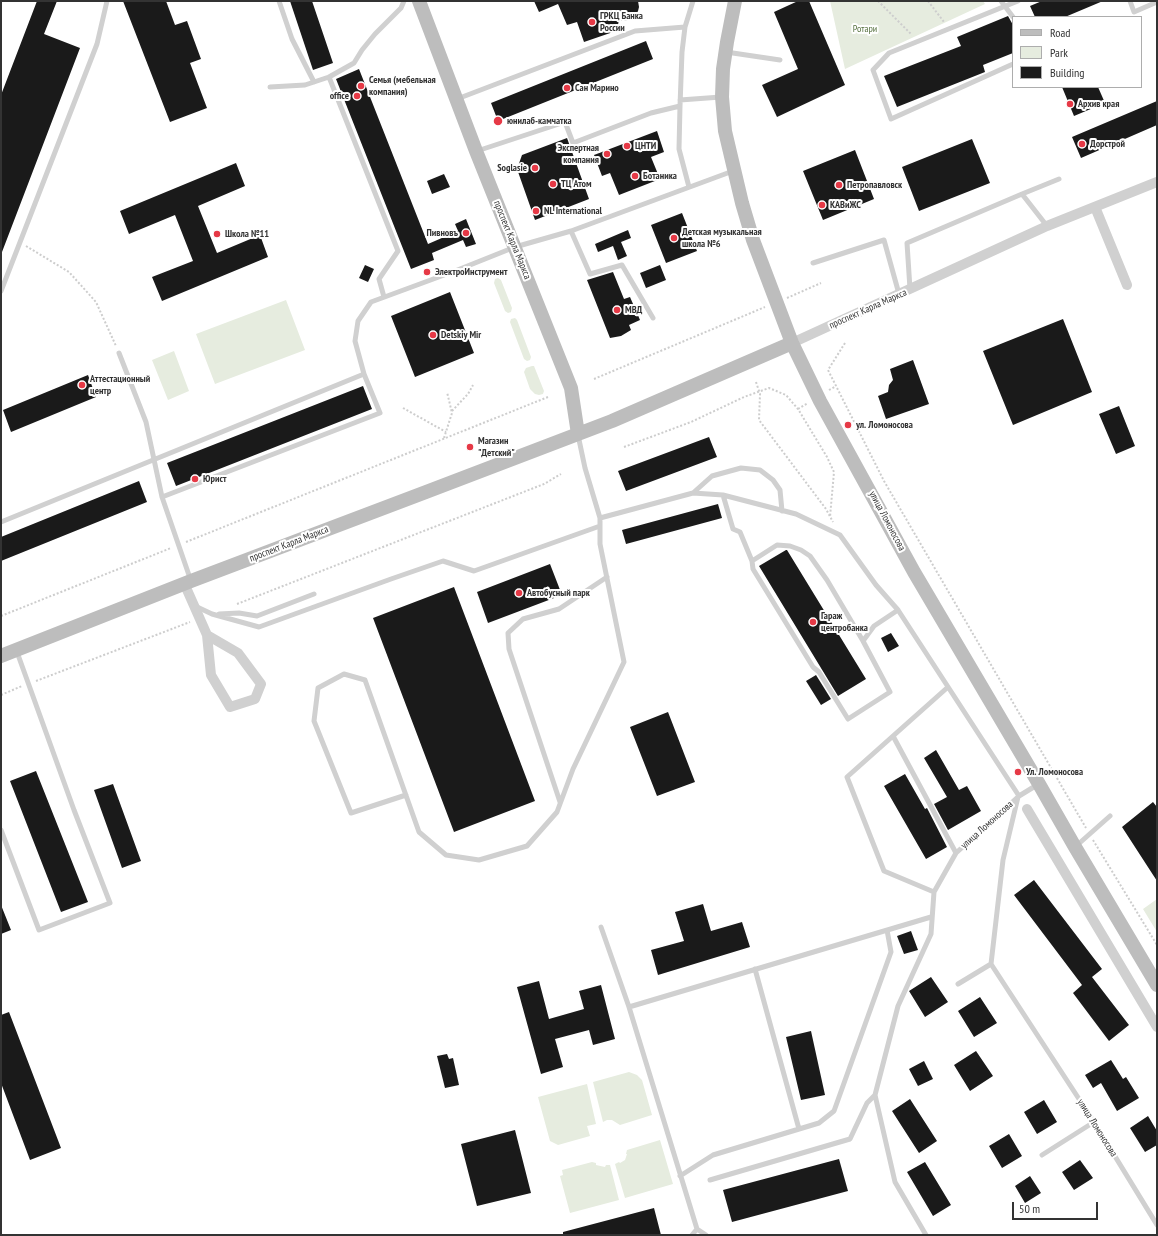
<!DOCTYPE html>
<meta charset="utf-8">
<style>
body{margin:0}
#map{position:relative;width:1158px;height:1236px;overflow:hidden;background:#fff;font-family:"PT Sans Narrow",sans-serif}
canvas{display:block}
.frame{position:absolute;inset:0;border:2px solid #333;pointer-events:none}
.legend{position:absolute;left:1012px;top:16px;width:130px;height:72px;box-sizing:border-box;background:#fff;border:1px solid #adadad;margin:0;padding:5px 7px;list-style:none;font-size:12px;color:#333}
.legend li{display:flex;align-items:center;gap:8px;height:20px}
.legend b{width:20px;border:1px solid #adadad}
.scale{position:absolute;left:1012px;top:1202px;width:86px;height:18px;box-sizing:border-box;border:2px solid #333;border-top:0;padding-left:5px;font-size:12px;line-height:14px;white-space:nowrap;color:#333;-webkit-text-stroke:3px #fff;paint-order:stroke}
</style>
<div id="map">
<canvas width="1158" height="1236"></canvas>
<div class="frame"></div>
<ul class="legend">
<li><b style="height:5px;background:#bdbdbd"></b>Road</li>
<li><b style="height:11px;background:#e6ecdf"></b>Park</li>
<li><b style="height:11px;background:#1a1a1a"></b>Building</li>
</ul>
<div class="scale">50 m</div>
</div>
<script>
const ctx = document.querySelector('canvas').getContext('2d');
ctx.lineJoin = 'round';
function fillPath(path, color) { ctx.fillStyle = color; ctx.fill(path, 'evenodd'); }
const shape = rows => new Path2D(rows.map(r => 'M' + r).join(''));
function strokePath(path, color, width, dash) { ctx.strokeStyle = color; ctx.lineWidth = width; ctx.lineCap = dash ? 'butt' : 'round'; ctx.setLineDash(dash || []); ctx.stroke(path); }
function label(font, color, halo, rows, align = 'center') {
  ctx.font = font + ' "PT Sans Narrow",sans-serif'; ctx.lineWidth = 4; ctx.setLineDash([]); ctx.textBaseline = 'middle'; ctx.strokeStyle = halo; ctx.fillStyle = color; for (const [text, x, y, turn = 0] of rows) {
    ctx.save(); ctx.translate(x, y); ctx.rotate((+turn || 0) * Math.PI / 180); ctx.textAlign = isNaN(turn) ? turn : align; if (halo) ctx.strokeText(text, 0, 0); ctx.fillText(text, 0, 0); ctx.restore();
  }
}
const green = shape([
 [830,1,983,1,985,4,845,69],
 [498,278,501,280,512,308,511,312,508,313,505,311,494,283,495,279],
 [286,300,305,350,215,384,196,334],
 [515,318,517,320,531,357,530,360,527,361,524,359,510,322,511,319],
 [174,351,189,391,168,400,152,360],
 [532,366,534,366,544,391,543,394,539,395,535,394,530,389,524,372,526,368],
 [1157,899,1157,932,1143,909],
 [629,1072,637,1075,642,1080,652,1115,620,1125,612,1120,607,1120,603,1122,593,1082],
 [587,1084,596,1124,587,1126,590,1136,558,1145,550,1141,538,1097],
 [660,1140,673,1184,625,1198,615,1164,619,1162,620,1163,625,1160,627,1154,626,1154,627,1150],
 [592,1162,596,1163,596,1165,605,1167,606,1165,610,1165,619,1200,570,1213,560,1176,563,1175,562,1170]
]);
const building = shape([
 [37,1,57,1,44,34,80,48,2,252,1,95],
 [123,1,166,1,175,25,187,21,201,59,190,63,207,108,170,122],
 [290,1,312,1,333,63,313,70],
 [534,1,638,1,639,7,638,11,635,17,630,20,619,21,616,31,584,42,577,22,567,25,558,4,539,12],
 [798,1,809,1,845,85,777,117,762,85,798,69,774,12],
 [1042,1,1103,1,1065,17,1035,17,1030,6],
 [1008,16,1013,25,1013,53,983,65,985,72,897,107,884,76,961,46,957,37],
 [646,41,653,59,498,121,491,103],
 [359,69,428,244,458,231,455,224,466,219,476,244,466,247,463,240,432,253,434,260,411,269,336,79],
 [1062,87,1098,87,1105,103,1074,116],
 [1157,101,1157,125,1081,158,1072,137],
 [657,131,664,152,651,157,660,179,619,195,610,173,602,176,594,155],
 [567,138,589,199,535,220,517,169,522,155],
 [972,139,990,183,919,211,902,167],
 [855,150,874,199,823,220,803,171],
 [236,163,245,186,198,206,217,253,260,235,268,257,162,301,152,277,193,261,175,215,129,234,120,211],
 [444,174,450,187,432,194,427,181],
 [682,213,697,251,666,263,651,225],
 [628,230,631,238,621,242,627,256,618,260,613,246,598,252,595,244],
 [365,265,374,269,368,282,359,278],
 [660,265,666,280,646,288,640,273],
 [613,272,624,299,630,297,640,320,629,325,631,330,621,336,610,338,587,280],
 [450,292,474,353,415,377,391,316],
 [1063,319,1092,392,1013,425,983,351],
 [913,360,929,404,886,419,878,396,888,392,889,385,893,380,890,369],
 [88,375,96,397,11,432,3,410],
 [363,386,372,409,176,486,167,463],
 [1119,406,1135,446,1116,454,1099,414],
 [709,437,717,457,626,491,618,471],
 [139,481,147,502,1,561,1,537],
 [718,504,722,518,626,544,622,530],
 [786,550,787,550,866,679,838,696,759,566],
 [550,564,562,595,488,623,477,592],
 [454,587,535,801,454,832,373,618],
 [891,633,899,646,888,652,881,638],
 [816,675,831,699,821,705,806,681],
 [668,712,695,782,657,796,630,727],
 [936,750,959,790,967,786,981,811,948,830,934,804,947,797,924,758],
 [36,771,88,902,61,912,10,781],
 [905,774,925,809,927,808,947,847,926,859,884,786],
 [113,784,141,861,122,868,94,790],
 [1153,802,1157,807,1157,881,1122,827],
 [1034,880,1102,969,1092,977,1129,1025,1109,1041,1073,993,1082,985,1014,895],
 [703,904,711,931,742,922,750,947,658,975,651,950,684,941,675,912],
 [1,905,11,930,1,934],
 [911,931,918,950,904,954,897,936],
 [931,977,948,1002,925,1017,909,991],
 [539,981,549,1019,584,1009,579,991,601,985,615,1039,593,1045,589,1030,555,1039,563,1067,541,1074,517,987],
 [980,997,997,1023,974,1037,958,1011],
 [9,1012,61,1148,30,1160,1,1083,1,1015],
 [811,1031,825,1095,801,1100,786,1037],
 [976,1051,993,1076,970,1091,954,1065],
 [447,1054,449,1059,453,1058,459,1085,445,1088,437,1056],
 [1111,1060,1123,1079,1126,1077,1139,1098,1117,1111,1101,1083,1093,1088,1085,1075],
 [924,1061,933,1079,918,1086,909,1069],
 [910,1099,937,1141,919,1153,892,1111],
 [1044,1100,1057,1122,1037,1134,1024,1112],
 [1148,1116,1157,1131,1157,1145,1145,1152,1130,1128],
 [515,1130,531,1193,477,1206,461,1144],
 [1009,1134,1022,1156,1002,1168,989,1146],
 [839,1159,848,1191,732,1222,723,1190],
 [1080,1160,1093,1178,1074,1190,1062,1172],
 [925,1162,951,1205,933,1216,907,1172],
 [1030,1176,1041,1193,1025,1203,1015,1186],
 [654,1208,661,1235,563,1235,563,1232]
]);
const path = shape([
 [878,1,912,35],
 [928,1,944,22],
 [26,246,69,272,96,302,116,346],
 [787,298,821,283],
 [845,343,828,370,884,481,1086,828],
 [594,379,765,307],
 [756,382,760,394,759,420,826,509,833,522],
 [829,390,836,386],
 [403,408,446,432],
 [798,409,808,403],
 [452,411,468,394,473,385],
 [444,438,452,413,447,392],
 [624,447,691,422,744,397,769,388,786,395,798,409,827,457,834,472,830,517],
 [186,542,548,397],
 [237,604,544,484,561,474],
 [1,616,171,548],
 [36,681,190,622],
 [1,695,22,686],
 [1093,840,1157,945]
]);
const lane = shape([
 [279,1,292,39,314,82],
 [1001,1,1013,17],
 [1130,1,1134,12,1157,2],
 [726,52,780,60],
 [1013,64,891,119,873,70,889,53,1018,1],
 [270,87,305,85,329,77],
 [457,99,635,31,685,27],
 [680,100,721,97],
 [477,151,565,122,573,143,651,113,680,106],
 [689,187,679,149,680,106,682,52,685,27,693,1],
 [1022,194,1059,179],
 [571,231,590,274,622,265,653,318],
 [813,263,884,240,899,294],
 [910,289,907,243,1022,194,1047,226],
 [1,291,97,44,107,1],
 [384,297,379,279,398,251,329,77,354,63,362,50,375,34,401,8,404,1],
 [119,353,146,422,162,497,191,581],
 [578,435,585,468,600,518,693,493,723,495,796,514,840,535,876,585,898,610,1019,796],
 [693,493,712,476,741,468,760,470,773,480,780,490,782,511],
 [723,495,733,529,740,532,752,561],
 [162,497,380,413,364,374,355,341,358,321,371,302,455,271,515,247,571,231,733,171],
 [1,522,364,374],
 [195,606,212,614,259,627,391,579,443,561,474,571,600,526],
 [219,614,239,613,257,616,314,594],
 [863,641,890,692,848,719,819,672,813,667,753,569,752,561,777,545,790,546,801,550,810,556,827,580,863,641,874,626,898,610],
 [948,687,893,736,956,853],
 [893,736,847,777,884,871,934,892],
 [406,795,351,813,314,721,318,688,344,674,365,680,419,832,446,855,479,860,527,846,557,812,573,769,624,662,600,544,600,518],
 [1018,797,1003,860,991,964,1094,1122,1157,1225],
 [560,802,509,649,508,633,523,619,559,609,607,577],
 [1,830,39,930,110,903,74,810,17,652],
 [1075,847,1110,816],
 [601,927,629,1007,697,1229,692,1235],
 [755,969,799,1129],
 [958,984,991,964],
 [629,1007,931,917],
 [1042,1155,1094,1122],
 [680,1176,713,1155,819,1123,834,1111,891,952,887,930],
 [710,1180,850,1139,867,1103,875,1095],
 [697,1229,706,1235],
 [926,1235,895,1182,875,1095,898,1006,931,934,934,892,956,853,1019,796,1037,785]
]);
const street = shape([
 [1095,207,1127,285],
 [792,343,1047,226,1157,182],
 [184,583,207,635,238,653,261,684,255,699,230,707,211,675,207,635],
 [1027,809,1157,1027]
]);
const secondary = shape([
 [419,1,476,151,571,388,578,434],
 [735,1,727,42,723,69,722,97,725,131,742,203,753,240,792,343,820,401,914,572,1039,784,1075,847,1157,985],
 [1,656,191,581,426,492,612,421,792,343]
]);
const markers = [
 [592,22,4,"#e63946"],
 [361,86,4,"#e63946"],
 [567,88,4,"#e63946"],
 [357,96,4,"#e63946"],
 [1070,104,4,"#e63946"],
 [498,121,5,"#e63946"],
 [1082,144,4,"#e63946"],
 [627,146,4,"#e63946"],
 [607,154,4,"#e63946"],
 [535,168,4,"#e63946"],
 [635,176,4,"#e63946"],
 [553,184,4,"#e63946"],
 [839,185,4,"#e63946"],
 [822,205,4,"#e63946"],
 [536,211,4,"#e63946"],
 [466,233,4,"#e63946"],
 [217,234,4,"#e63946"],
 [674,238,4,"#e63946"],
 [427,272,4,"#e63946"],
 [617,310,4,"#e63946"],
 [433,335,4,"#e63946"],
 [82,385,4,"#e63946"],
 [848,425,4,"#e63946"],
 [470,447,4,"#e63946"],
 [195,479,4,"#e63946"],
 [519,593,4,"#e63946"],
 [813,622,4,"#e63946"],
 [1018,772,4,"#e63946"]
];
const poiNames = [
 ["ГРКЦ Банка",600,16],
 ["России",600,28],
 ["Семья (мебельная",369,80],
 ["компания)",369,92],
 ["Сан Марино",575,88],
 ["office",349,96,"right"],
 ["Архив края",1078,104],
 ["юнилаб-камчатка",507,121],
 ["Дорстрой",1090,144],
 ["ЦНТИ",635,146],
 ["Экспертная",599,148,"right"],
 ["компания",599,160,"right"],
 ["Soglasie",527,168,"right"],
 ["Ботаника",643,176],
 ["ТЦ Атом",561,184],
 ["Петропавловск",847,185],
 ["КАВиЖС",830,205],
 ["NL International",544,211],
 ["Детская музыкальная",682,232],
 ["школа №6",682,244],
 ["Пивновъ",458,233,"right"],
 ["Школа №11",225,234],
 ["ЭлектроИнструмент",435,272],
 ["МВД",625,310],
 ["Detskiy Mir",441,335],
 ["Аттестационный",90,379],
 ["центр",90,391],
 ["ул. Ломоносова",856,425],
 ["Магазин",478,441],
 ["\"Детский\"",478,453],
 ["Юрист",203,479],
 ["Автобусный парк",527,593],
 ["Гараж",821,616],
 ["центробанка",821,628],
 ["Ул. Ломоносова",1026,772]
];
const parkNames = [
 ["Ротари",865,29]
];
const streetNames = [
 ["проспект Карла Маркса",512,240,68],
 ["проспект Карла Маркса",868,309,-24],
 ["улица Ломоносова",887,521,62],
 ["проспект Карла Маркса",289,544,-21],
 ["улица Ломоносова",987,825,-42],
 ["улица Ломоносова",1097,1128,58]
];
fillPath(green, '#e6ecdf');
fillPath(building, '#1a1a1a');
strokePath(path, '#cdcdcd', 2, [2, 2]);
strokePath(lane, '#d0d0d0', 5);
strokePath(street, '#d0d0d0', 10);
strokePath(secondary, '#bdbdbd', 14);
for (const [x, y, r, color] of markers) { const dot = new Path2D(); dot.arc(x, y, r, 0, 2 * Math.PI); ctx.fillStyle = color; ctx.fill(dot); strokePath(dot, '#fff', 1.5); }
label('bold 10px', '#333', '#fff', poiNames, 'left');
label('10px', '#56703f', '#fff', parkNames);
label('10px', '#333', '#fff', streetNames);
</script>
